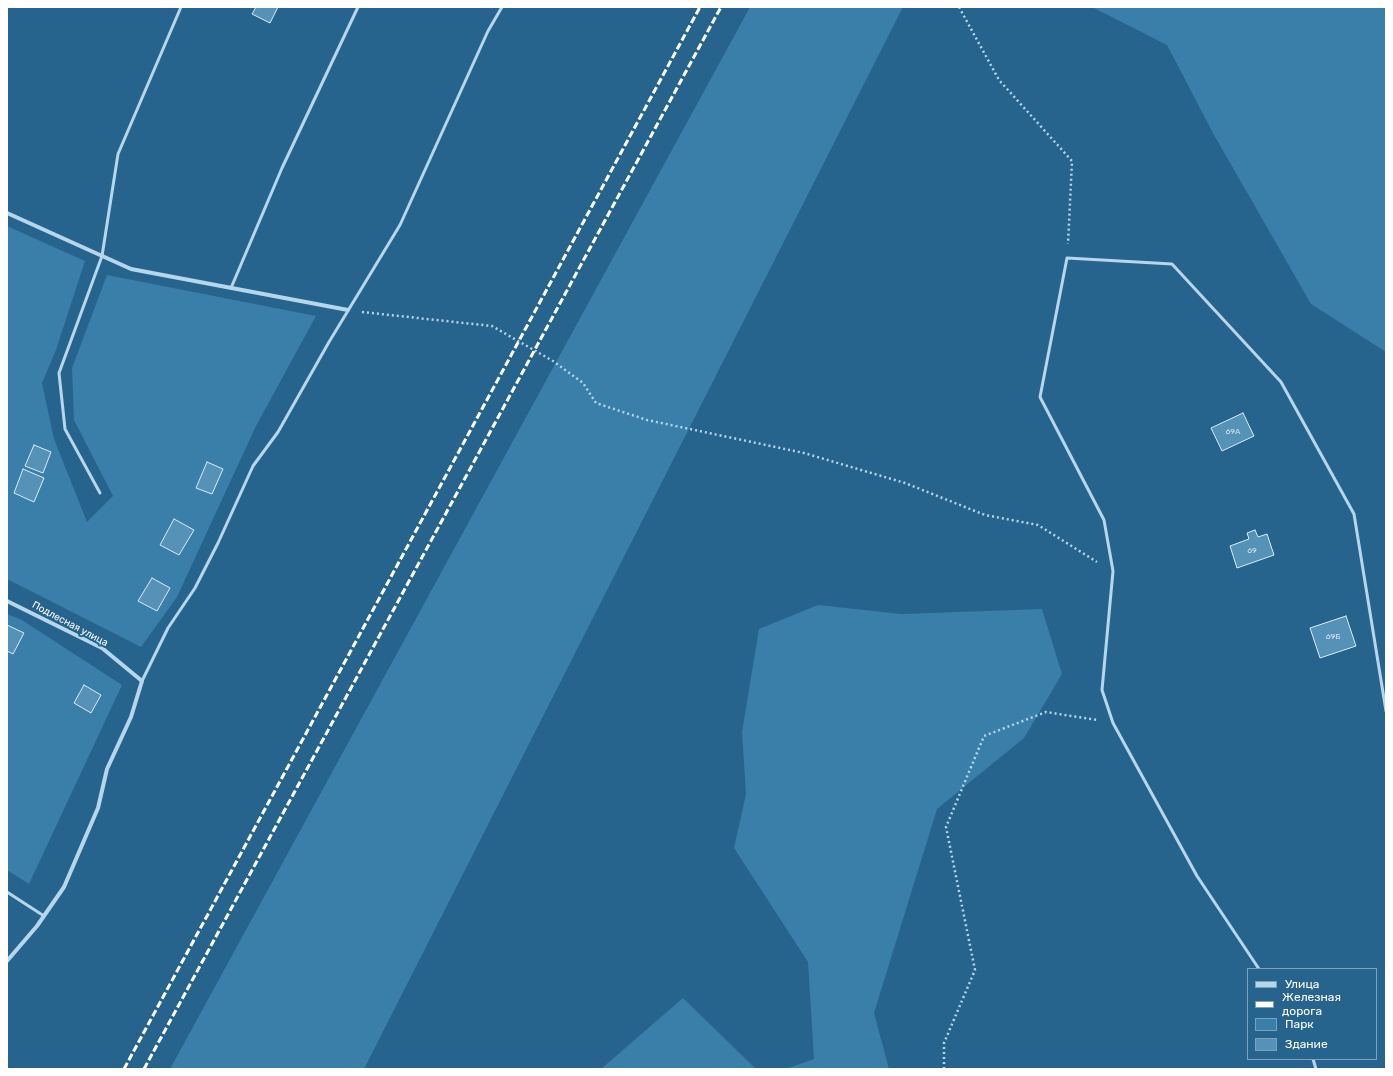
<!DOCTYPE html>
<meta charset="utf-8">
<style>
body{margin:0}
#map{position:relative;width:1393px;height:1076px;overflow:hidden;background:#26638d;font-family:Rubik,sans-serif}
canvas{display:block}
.frame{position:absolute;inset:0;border:8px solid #fff;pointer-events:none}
.legend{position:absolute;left:1247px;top:968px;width:130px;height:92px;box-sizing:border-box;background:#26638d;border:1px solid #7da1bb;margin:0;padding:5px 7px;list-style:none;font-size:12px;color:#fff}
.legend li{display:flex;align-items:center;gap:8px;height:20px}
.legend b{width:20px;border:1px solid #7da1bb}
</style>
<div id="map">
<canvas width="1393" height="1076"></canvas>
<div class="frame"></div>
<ul class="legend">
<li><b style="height:5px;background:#b6d6eb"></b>Улица</li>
<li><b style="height:5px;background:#fff"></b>Железная дорога</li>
<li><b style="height:11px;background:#3a7eaa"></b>Парк</li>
<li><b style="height:11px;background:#5691b8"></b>Здание</li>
</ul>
</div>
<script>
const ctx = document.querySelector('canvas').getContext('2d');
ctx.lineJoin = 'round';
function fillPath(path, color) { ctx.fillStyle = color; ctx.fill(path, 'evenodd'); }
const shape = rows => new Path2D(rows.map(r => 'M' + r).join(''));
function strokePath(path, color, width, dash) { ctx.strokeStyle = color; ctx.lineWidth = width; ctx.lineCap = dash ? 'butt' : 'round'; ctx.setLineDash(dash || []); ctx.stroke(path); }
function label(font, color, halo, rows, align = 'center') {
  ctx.font = font + ' Rubik,sans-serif'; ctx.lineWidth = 4; ctx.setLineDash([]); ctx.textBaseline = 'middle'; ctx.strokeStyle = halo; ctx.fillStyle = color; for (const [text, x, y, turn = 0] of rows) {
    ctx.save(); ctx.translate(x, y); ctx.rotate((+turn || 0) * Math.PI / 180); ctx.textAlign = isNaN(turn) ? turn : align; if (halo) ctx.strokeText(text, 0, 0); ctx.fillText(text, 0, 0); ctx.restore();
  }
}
const green = shape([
 [750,7,903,7,364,1069,170,1069],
 [1092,7,1386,7,1386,352,1311,304,1214,135,1167,45],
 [7,226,85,261,56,350,42,383,54,439,87,522,113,496,74,420,72,368,107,275,316,316,256,426,177,597,141,647,7,579],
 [818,605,901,614,1042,609,1062,674,1024,738,937,809,874,1013,889,1069,785,1069,814,1059,808,962,734,848,746,794,742,732,759,629],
 [7,614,22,620,122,685,29,884,7,870],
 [683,998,756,1069,601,1069]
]);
const building = shape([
 [256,7,278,7,270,23,252,14,256,7],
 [1243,413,1254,436,1222,451,1211,428,1243,413],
 [34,445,51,452,43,473,25,466,34,445],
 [207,462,223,469,212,494,196,488,207,462],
 [23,469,44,478,34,502,14,493,23,469],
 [174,519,194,530,179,555,160,545,174,519],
 [1255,530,1258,537,1267,534,1274,555,1237,568,1230,546,1249,539,1247,533,1255,530],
 [152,578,170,588,157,611,138,601,152,578],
 [1346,616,1356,646,1320,658,1310,628,1346,616],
 [7,625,24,633,13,654,7,651,7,625],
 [84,685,101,695,91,713,74,703,84,685]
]);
const path = shape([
 [959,7,999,80,1072,161,1068,244],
 [362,312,492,326,553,361,583,383,596,403,647,420,804,453,905,483,985,515,1038,525,1097,562],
 [944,1069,944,1043,975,970,946,827,984,736,1046,712,1097,720]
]);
const service = shape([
 [231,288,282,168,358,7],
 [100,493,65,429,59,373,102,256,118,154,181,7],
 [142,681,168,628,195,588,218,543,253,466,278,432,329,342,400,225,488,31,502,7],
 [7,892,44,916],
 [1259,969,1197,876,1113,723,1102,690,1113,571,1104,520,1040,397,1067,258,1172,264,1281,382,1354,514,1386,711],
 [1313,1059,1316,1069]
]);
const minor = shape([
 [7,213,131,269,348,310],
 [7,601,102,648,142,681,131,717,107,769,98,808,64,887,37,926,7,961]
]);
const rail = shape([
 [124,1069,700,7],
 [144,1069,721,7]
]);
const numberNames = [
 ["69А",1233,432],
 ["69",1252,551],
 ["69Б",1333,637]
];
const streetNames = [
 ["Подлесная улица",70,624,28]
];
fillPath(green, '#3a7eaa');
fillPath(building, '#5691b8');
strokePath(building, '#daecf8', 1);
strokePath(path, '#b6d6eb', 2.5, [2, 3]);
strokePath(service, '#b6d6eb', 3);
strokePath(minor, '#b6d6eb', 4);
strokePath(rail, '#fff', 3, [7, 3]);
label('8px', '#d5e4ed', null, numberNames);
label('10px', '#fff', '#26638d', streetNames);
</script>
